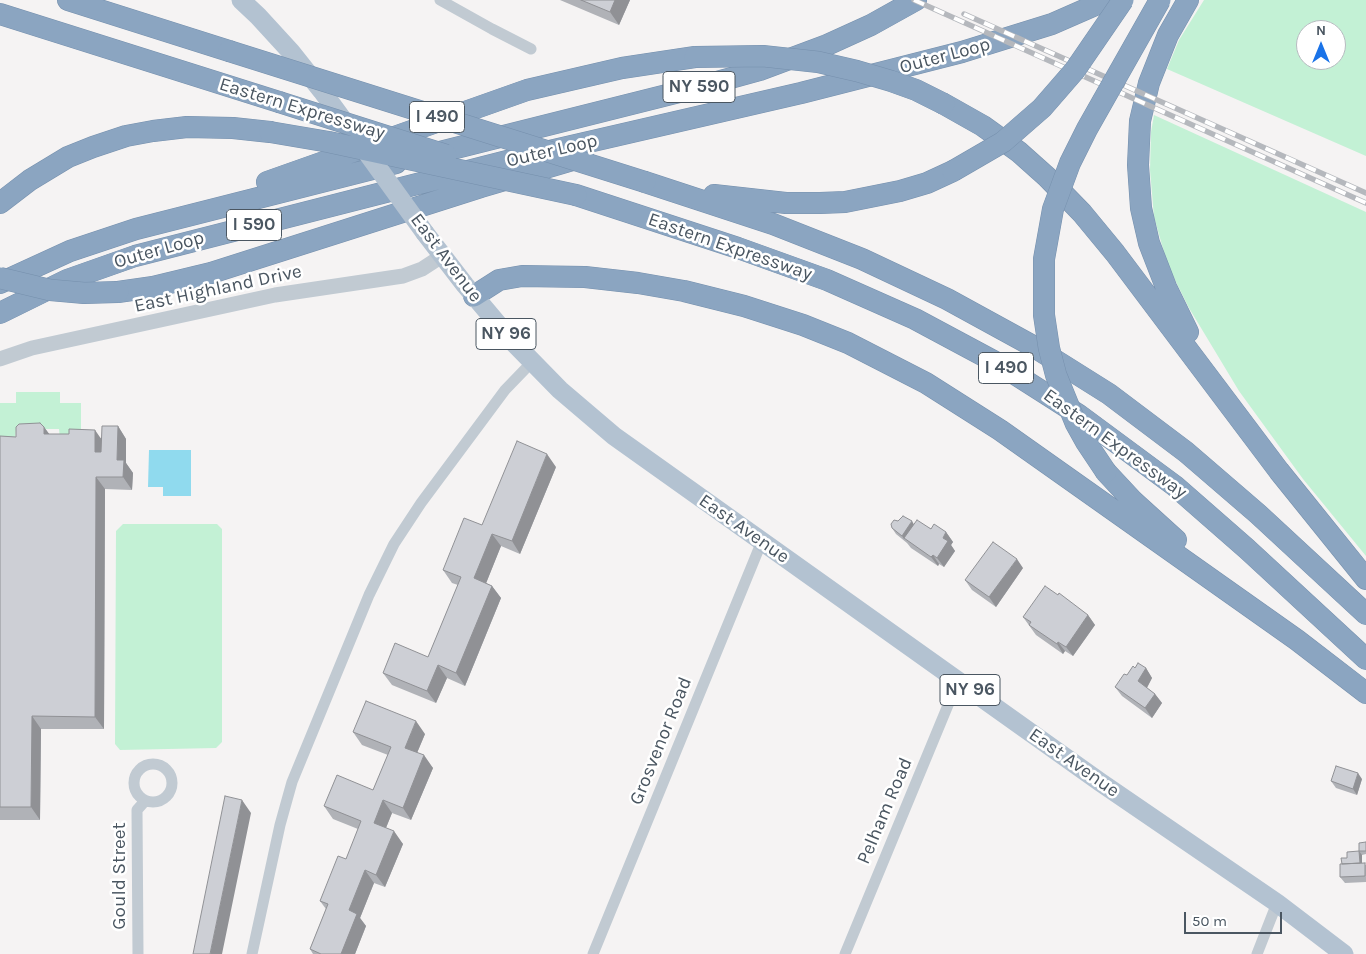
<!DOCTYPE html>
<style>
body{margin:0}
#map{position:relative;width:1366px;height:954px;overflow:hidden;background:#f5f3f3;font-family:Karla,sans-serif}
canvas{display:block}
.north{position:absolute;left:1296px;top:20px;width:50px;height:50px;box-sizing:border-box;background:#fff;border:1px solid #b7bbc0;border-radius:50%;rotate:0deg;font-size:14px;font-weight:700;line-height:20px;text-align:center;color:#4a5661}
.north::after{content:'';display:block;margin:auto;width:18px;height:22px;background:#1a73e8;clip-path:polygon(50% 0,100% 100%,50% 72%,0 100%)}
.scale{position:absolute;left:1184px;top:912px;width:98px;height:22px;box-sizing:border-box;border:2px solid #4a5661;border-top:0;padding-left:6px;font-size:15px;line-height:18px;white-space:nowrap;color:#4a5661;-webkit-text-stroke:4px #fff;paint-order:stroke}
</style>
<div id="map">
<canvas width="1366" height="954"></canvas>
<div class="north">N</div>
<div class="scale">50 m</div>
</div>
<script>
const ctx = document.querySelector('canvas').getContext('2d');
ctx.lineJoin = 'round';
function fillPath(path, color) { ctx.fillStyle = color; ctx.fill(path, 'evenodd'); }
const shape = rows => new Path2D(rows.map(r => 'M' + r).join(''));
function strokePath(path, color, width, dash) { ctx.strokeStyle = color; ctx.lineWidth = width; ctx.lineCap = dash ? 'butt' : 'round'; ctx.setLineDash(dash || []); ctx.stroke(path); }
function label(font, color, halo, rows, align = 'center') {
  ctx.font = font + ' Karla,sans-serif'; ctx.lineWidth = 5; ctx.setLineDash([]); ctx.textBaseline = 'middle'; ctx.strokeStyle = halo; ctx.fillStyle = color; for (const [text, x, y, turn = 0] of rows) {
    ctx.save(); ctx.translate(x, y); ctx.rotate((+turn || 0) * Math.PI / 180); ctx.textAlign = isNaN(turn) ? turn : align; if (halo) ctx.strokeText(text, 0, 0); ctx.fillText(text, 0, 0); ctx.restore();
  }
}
const green = shape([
 [1204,0,1366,0,1366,156,1167,69,1179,40],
 [1306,30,1336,30,1336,60,1306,60],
 [1154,115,1366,212,1366,556,1303,479,1239,391,1189,308,1168,266,1154,217,1150,170,1151,132],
 [16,392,60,392,60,403,81,403,81,440,60,440,59,429,16,429,15,439,0,440,0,403,16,403],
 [123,524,217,524,222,529,222,742,216,748,120,750,115,744,116,531]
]);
const water = shape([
 [149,450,191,450,191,496,163,496,163,487,148,487]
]);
const minor = shape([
 [440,0,492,29,531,49],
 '134 783a19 19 0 1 1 38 0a19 19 0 1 1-38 0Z',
 [138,954,137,810,145,801],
 [252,954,280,825,292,782,369,595,394,544,421,503,505,390,532,362],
 [593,954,762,541],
 [845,954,958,681],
 [1257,954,1277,903]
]);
const tertiary = shape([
 [0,359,32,348,275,295,403,276,422,269,442,256]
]);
const primary = shape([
 [241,0,258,16,291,52,322,91,349,128],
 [425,233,465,285,513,342,560,390,614,436,1100,782,1277,903,1344,954]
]);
const motorway = shape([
 [68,0,229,51],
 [1188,0,1168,35,1149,83,1140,121,1138,165,1141,208,1149,243,1166,287,1188,332],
 [0,14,279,102],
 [944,104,983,126,1019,152,1047,177,1082,213,1115,253,1279,471,1366,579],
 [428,155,691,89,760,70,827,45,871,25,916,0],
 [267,182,527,90,622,68,695,57],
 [645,182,773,224,862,259,947,299,1031,345,1109,394,1186,452,1258,514,1366,614],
 [576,195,738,248,827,280,915,319,999,364,1079,415,1175,486,1247,549,1366,659],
 [714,195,786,203,820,203,845,202,900,191,927,183,953,171],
 [0,203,30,180,68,157,93,147,126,136,153,131,187,127,233,128,270,132],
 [0,283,70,251,136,229,396,163],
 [118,292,153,287,211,273,481,187,583,157],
 [474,296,499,280,522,276,585,277,638,283,684,291,744,306,803,325,848,343,926,383,1000,430,1297,640,1366,693],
 [0,313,67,280,135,256,515,159,801,93,962,52,1052,24,1107,0],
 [1106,472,1133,501,1176,540]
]);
const rail = shape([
 [914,0,1366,203],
 [964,14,1366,193]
]);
const primaryBridge = shape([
 [360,143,425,233]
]);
const motorwayBridge = shape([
 [229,51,645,182],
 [695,57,763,56,818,62,857,71,891,81,916,90,944,104],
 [279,102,446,155],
 [270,132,329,142,576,195],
 [953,171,1003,142,1042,108,1075,70,1123,0],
 [0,278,50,290,84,293,118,292],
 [1106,472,1086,442,1076,424,1056,375,1049,348,1044,315,1044,259,1053,209,1070,163,1087,129,1160,0]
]);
const wall = shape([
 [560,0,630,0,619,25],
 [118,426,126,439,126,463,133,473,132,490,105,489,104,729,41,729,40,820,0,820,0,436,16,437,44,427,49,434,101,438],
 [556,467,520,554,501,546,486,583,492,586,501,598,465,686,447,678,436,703,392,685,383,673,428,657,458,585,452,583,443,570],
 [914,524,946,532,953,542,951,545,955,551,944,567,939,564,938,566,911,548,907,543,896,534,892,528],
 [1023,568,996,607,972,590,965,580],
 [1088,615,1095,625,1073,656,1065,651,1063,654,1036,635,1023,617],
 [1146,668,1152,678,1147,688,1155,694,1162,703,1152,718,1122,696,1115,687,1127,675],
 [353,732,425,734,417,753,433,768,411,820,392,813,386,828,403,844,385,887,374,883,360,918,366,926,355,954,313,954,310,949,326,909,320,901,346,859,358,829,333,819,324,806,373,790,388,755,362,745],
 [1362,779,1357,795,1336,788,1331,781],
 [1366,842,1366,854,1362,855,1362,863,1366,865,1366,882,1345,883,1340,877,1342,864,1347,858,1359,851]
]);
const shadedWall = shape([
 [615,0,630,0,619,25,610,12],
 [118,426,126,439,126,463,133,473,132,490,123,477,117,460],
 [44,427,53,439,44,434],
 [95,430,104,443,104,465,95,452],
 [547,454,556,467,520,554,512,541],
 [96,477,105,489,104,729,95,717],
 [912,521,916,528,904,539,902,536],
 [946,532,953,542,951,545,955,551,944,567,937,558,943,538],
 [492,534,501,546,483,591,474,578],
 [933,555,939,564,938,566,931,557],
 [1017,559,1023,568,996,607,989,597],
 [492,586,501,598,465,686,456,673],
 [1088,615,1095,625,1073,656,1066,647],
 [1058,642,1065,651,1063,654,1057,644],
 [438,665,447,678,436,703,427,691],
 [1146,668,1152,678,1145,691,1138,681],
 [1155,694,1162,703,1152,718,1145,708],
 [32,716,41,729,40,820,31,807],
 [416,721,425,734,414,760,405,748],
 [424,755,433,768,411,820,403,808],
 [1358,773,1362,779,1357,795,1353,789],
 [242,800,251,813,222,954,210,954],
 [383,800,392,813,383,835,374,823],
 [394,831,403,844,385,887,376,875],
 [1359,851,1362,855,1362,870,1360,867],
 [365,870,374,883,360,918,366,926,355,954,341,954,349,910]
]);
const building = shape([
 [581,0,615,0,610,12,581,0],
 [40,423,44,427,44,434,69,434,69,429,95,430,95,452,101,452,102,426,118,426,117,460,124,460,123,477,96,477,95,717,32,716,31,807,0,807,0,436,16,437,16,427,19,424,40,423],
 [517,441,547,454,512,541,492,534,474,578,492,586,456,673,438,665,427,691,383,673,395,643,428,657,461,577,443,570,464,518,482,525,517,441],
 [903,516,912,521,902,536,892,528,891,524,894,520,898,521,903,516],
 [917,520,931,529,934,524,946,532,943,538,948,541,937,558,933,555,931,557,904,538,917,520],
 [993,542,1017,559,989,597,965,580,993,542],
 [1045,586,1058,595,1059,593,1088,615,1066,647,1058,642,1057,644,1029,625,1031,622,1023,617,1045,586],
 [1138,663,1146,668,1138,681,1155,694,1145,708,1115,687,1124,674,1127,675,1133,666,1135,668,1138,663],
 [366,701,416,721,405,748,424,755,403,808,383,800,374,823,394,831,376,875,365,870,349,910,357,914,341,954,321,954,310,949,328,904,320,901,338,856,346,859,361,821,324,806,337,775,373,790,391,747,353,732,366,701],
 [1336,766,1358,773,1353,789,1331,781,1336,766],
 [225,796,242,800,210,954,193,954,225,796],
 [1366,842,1366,851,1359,851,1360,863,1342,864,1341,858,1347,858,1347,852,1359,851,1359,843,1366,842],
 [1365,863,1365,876,1340,877,1340,864,1365,863]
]);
const shields = [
 [699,87,72],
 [437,117,55],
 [254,225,55],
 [506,334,60],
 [1006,368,55],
 [970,690,60]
];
const shieldNames = [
 ["NY 590",699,87],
 ["I 490",437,117],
 ["I 590",254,225],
 ["NY 96",506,334],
 ["I 490",1006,368],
 ["NY 96",970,690]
];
const streetNames = [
 ["Outer Loop",945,56,-15],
 ["Eastern Expressway",302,109,17],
 ["Outer Loop",552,151,-13],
 ["Eastern Expressway",730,247,19],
 ["Outer Loop",159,250,-16],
 ["East Avenue",446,258,53],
 ["East Highland Drive",218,289,-12],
 ["Eastern Expressway",1115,444,36],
 ["East Avenue",744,529,35],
 ["Grosvenor Road",661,741,-68],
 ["East Avenue",1074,763,35],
 ["Pelham Road",885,811,-67],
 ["Gould Street",120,876,-90]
];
fillPath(green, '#c3f1d5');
fillPath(water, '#90daee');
strokePath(motorway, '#7690ad', 22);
strokePath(minor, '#c1cad2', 11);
strokePath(tertiary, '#c1cad2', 15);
strokePath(primary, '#b3c2d1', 19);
strokePath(motorway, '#8ba5c1', 21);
strokePath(rail, '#b5b8bd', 5.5);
strokePath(rail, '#fff', 4, [11]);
strokePath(motorwayBridge, '#7690ad', 22, []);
strokePath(primaryBridge, '#b3c2d1', 19);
strokePath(motorwayBridge, '#8ba5c1', 21);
fillPath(wall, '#b0b2b7');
fillPath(shadedWall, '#909195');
fillPath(building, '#cdcfd5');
strokePath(building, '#909195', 1);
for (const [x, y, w] of shields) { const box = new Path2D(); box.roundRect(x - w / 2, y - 15.5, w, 31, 4); ctx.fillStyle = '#fff'; ctx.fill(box); strokePath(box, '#4a5661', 1); }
label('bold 18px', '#4a5661', null, shieldNames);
label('19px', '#4a5661', '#fff', streetNames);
</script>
